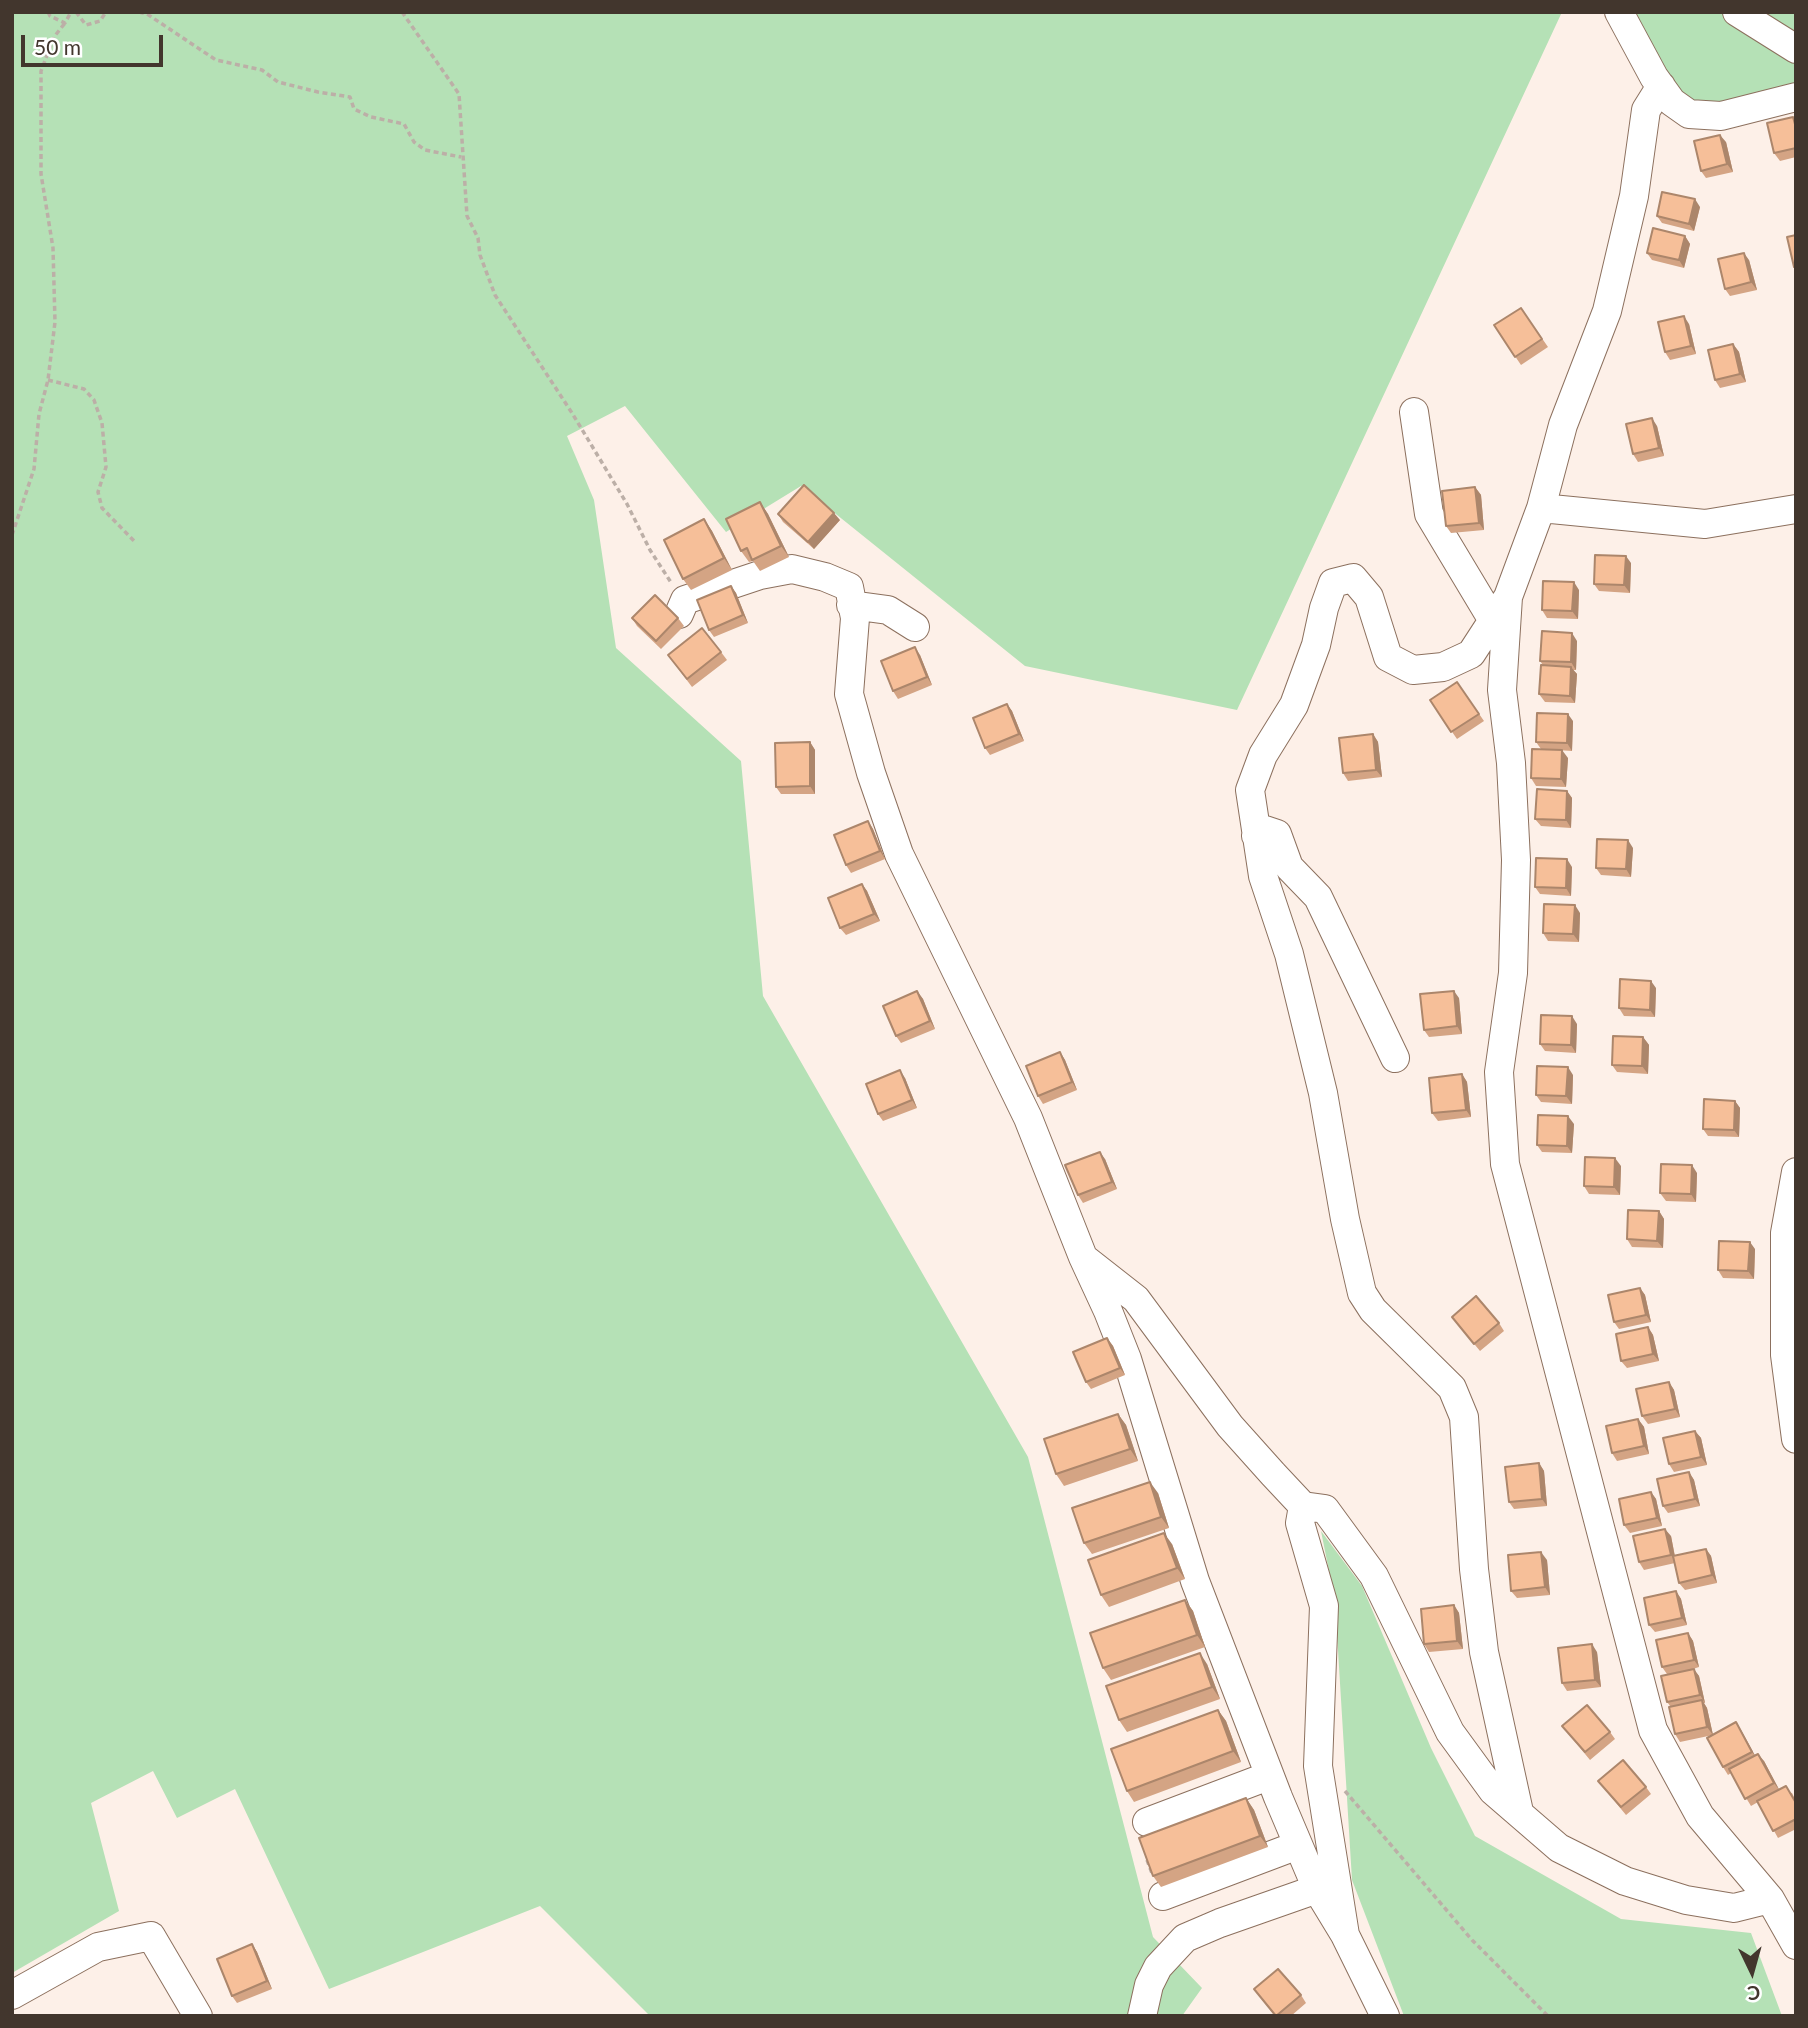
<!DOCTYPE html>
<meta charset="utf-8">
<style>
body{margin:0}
#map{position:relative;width:1808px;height:2028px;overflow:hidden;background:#fdf0e8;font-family:Lato,sans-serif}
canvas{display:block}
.frame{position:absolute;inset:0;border:14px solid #42362d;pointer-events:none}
.north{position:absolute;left:1717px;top:1937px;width:70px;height:70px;-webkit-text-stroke:5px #fff;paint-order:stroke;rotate:175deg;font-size:19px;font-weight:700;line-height:28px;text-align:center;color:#42362d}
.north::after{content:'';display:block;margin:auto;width:24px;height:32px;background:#42362d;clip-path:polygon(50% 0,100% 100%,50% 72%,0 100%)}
.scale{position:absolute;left:21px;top:35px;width:142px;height:32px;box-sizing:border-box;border:4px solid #42362d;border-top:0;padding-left:9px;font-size:21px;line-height:24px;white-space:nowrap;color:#42362d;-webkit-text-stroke:5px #fff;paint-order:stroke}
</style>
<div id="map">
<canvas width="1808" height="2028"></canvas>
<div class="frame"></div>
<div class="north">С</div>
<div class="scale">50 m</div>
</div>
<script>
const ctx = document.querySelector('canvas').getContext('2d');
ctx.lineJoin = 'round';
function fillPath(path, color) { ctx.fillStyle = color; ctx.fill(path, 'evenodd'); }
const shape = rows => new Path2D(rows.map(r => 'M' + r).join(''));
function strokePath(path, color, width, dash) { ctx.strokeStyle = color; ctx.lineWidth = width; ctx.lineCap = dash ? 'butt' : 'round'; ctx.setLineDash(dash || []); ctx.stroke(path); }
const green = shape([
 [12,12,1562,12,1237,710,1025,666,801,486,726,532,625,406,567,436,594,500,616,648,741,761,763,996,1028,1457,1153,1937,1202,1988,1182,2016,650,2016,540,1906,329,1989,235,1789,177,1818,153,1771,91,1803,119,1911,12,1973],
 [1619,12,1796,12,1796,101,1721,116,1654,77],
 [1321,1531,1362,1586,1431,1748,1475,1836,1621,1919,1751,1933,1782,2016,1404,2016,1352,1880,1335,1601]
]);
const path = shape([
 [48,12,50,16,65,23,71,12],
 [76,12,86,25,100,21,106,12],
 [139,12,147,14,216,60,262,70,278,82,318,92,350,97,354,109,371,117,404,124,414,142,425,150,461,157],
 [402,12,459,94,467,216,478,238,480,255,495,295,572,413,627,504,650,550,672,584],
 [48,380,84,389,94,400,102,423,106,467,98,492,102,508,136,543],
 [12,535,34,469,39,414,48,380,55,322,53,248,41,174,41,71,54,37,65,23],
 [1345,1791,1472,1940,1548,2016],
 [1147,1860,1153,1876]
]);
const minor = shape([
 [1619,12,1654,77,1672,102,1689,114,1721,116,1796,97],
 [1737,12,1796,49],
 [1661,86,1646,110,1634,196,1607,311,1563,425,1541,508,1508,597,1502,690,1511,763,1516,860,1513,973,1499,1072,1505,1164,1653,1730,1700,1816,1770,1899,1796,1945],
 [1414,412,1429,514,1492,619],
 [1541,508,1705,524,1796,509],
 [1508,597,1471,654,1443,667,1413,670,1388,657,1369,597,1353,578,1333,583,1324,608,1316,645,1294,705,1263,755,1250,790,1263,876,1289,954,1323,1093,1345,1219,1362,1293,1373,1310,1452,1388,1464,1417,1474,1569,1484,1652,1519,1812],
 [851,605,888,610,915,627],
 [679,614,685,600,760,575,792,569,825,577,849,587,855,618,849,694,871,773,899,854,1028,1118,1083,1257,1108,1311,1127,1359,1195,1581,1278,1797,1317,1889],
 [1256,836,1265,830,1277,834,1289,867,1318,897,1395,1058],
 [1796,1172,1785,1233,1785,1355,1796,1439],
 [1085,1259,1136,1299,1230,1426,1273,1474,1303,1506,1325,1509,1374,1576,1450,1732,1493,1791,1559,1848,1625,1881,1686,1900,1734,1908,1770,1899],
 [1303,1506,1300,1523,1324,1606,1318,1766,1345,1935],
 [1147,1822,1258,1780],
 [1163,1896,1285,1850],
 [12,1995,98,1947,151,1936,198,2016],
 [1142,2016,1149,1985,1158,1967,1185,1938,1220,1923,1317,1889,1345,1935,1385,2016]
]);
const wall = shape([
 [1793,117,1796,121,1796,157,1780,161,1774,153],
 [1726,142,1733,172,1706,178,1701,171],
 [1700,207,1694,231,1662,223,1657,216],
 [1685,236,1690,244,1684,268,1652,260,1647,253],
 [1749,260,1757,290,1730,296,1725,289],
 [1521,308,1548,347,1521,365,1494,325],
 [1689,324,1696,354,1670,360,1665,352],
 [1733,344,1739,352,1746,382,1720,388,1715,380],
 [1657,426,1664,456,1638,462,1633,454],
 [1475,487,1481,495,1484,530,1451,533,1446,526],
 [760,502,768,514,789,557,760,571,753,561,749,562,741,551],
 [778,514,840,520,814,549,783,522],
 [704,519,712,531,732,570,691,590,683,579],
 [1631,563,1630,593,1599,591,1594,584],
 [731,586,736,593,748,623,714,637,709,630],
 [1579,590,1578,619,1547,618,1542,610],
 [632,618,678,618,684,626,661,649,637,626],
 [1577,641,1576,670,1573,670,1577,674,1575,703,1545,702,1539,694,1543,665,1540,661],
 [721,652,727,660,692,687,668,655],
 [920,655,932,685,898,699,893,691],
 [1457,682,1484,721,1457,739,1430,700],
 [1007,704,1012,711,1024,741,990,755,985,748],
 [1573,721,1572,751,1541,749,1536,742],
 [1373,734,1378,742,1382,777,1348,781,1343,773],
 [810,742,815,750,815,794,781,794,776,787],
 [1568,758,1566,787,1536,786,1531,778],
 [1567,791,1572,798,1571,828,1541,826,1535,819],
 [868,821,873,829,885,859,851,873,846,865],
 [1633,848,1631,877,1601,875,1596,868],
 [1572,867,1571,896,1540,894,1535,887],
 [862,884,867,891,880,921,846,935,840,928],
 [1580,913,1579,942,1548,941,1543,933],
 [1656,988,1655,1017,1624,1016,1619,1008],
 [917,991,923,999,935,1029,901,1043,896,1036],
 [1459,998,1462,1034,1429,1037,1424,1030],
 [1577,1024,1576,1053,1545,1051,1540,1044],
 [1643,1037,1649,1045,1648,1074,1617,1072,1612,1065],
 [1060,1052,1065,1060,1077,1090,1043,1104,1038,1096],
 [1462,1074,1467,1082,1471,1117,1438,1121,1432,1113],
 [1573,1075,1572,1104,1541,1102,1536,1095],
 [905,1078,917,1108,883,1121,878,1114],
 [1735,1101,1740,1108,1739,1137,1708,1136,1703,1129],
 [1574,1124,1572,1153,1542,1152,1537,1145],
 [1105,1159,1117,1189,1083,1203,1078,1195],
 [1621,1166,1620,1195,1589,1194,1584,1186],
 [1697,1173,1696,1202,1666,1201,1660,1193],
 [1659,1211,1664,1219,1663,1248,1632,1247,1627,1239],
 [1755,1249,1754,1279,1723,1278,1718,1270],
 [1640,1288,1645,1295,1651,1322,1619,1329,1614,1322],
 [1452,1317,1499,1323,1504,1331,1480,1351],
 [1648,1327,1653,1335,1659,1361,1627,1368,1621,1361],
 [1107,1338,1113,1346,1125,1375,1091,1389,1086,1382],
 [1669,1382,1674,1390,1680,1417,1648,1424,1642,1416],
 [1118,1414,1126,1425,1138,1461,1064,1486,1056,1474],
 [1638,1419,1644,1427,1649,1454,1617,1461,1612,1453],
 [1695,1431,1701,1438,1707,1465,1674,1472,1669,1464],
 [1539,1463,1544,1471,1547,1506,1514,1509,1509,1502],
 [1689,1472,1694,1480,1700,1506,1668,1513,1663,1506],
 [1651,1492,1656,1499,1662,1526,1630,1533,1624,1525],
 [1158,1493,1169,1528,1092,1554,1084,1543],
 [1671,1536,1675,1556,1706,1549,1711,1556,1717,1583,1685,1590,1679,1583,1675,1563,1644,1570,1639,1562],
 [1172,1544,1185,1579,1109,1607,1101,1595],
 [1547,1560,1550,1595,1517,1598,1511,1591],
 [1676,1591,1681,1599,1687,1625,1655,1632,1649,1625],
 [1185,1600,1193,1611,1205,1647,1111,1680,1103,1668],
 [1454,1605,1459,1613,1463,1649,1429,1652,1424,1644],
 [1688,1633,1693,1641,1699,1667,1693,1669,1699,1676,1705,1703,1704,1703,1707,1708,1713,1735,1680,1742,1675,1734,1671,1707,1667,1702,1667,1674,1662,1667],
 [1597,1652,1601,1687,1567,1691,1562,1683],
 [1207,1664,1220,1699,1127,1732,1119,1720],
 [1218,1710,1226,1721,1241,1762,1134,1802,1127,1791],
 [1736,1722,1755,1756,1764,1761,1779,1790,1792,1793,1796,1801,1796,1829,1778,1838,1758,1802,1751,1806,1731,1773,1728,1775,1723,1767],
 [1562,1726,1610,1732,1615,1739,1590,1760],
 [1598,1781,1646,1787,1651,1794,1626,1815],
 [1246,1798,1254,1810,1268,1847,1161,1887,1153,1876],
 [252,1944,257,1952,272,1989,237,2003,232,1996],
 [1254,1989,1301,1995,1306,2003,1291,2016,1275,2016]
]);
const shadedWall = shape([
 [1720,135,1726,142,1733,172,1727,164],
 [1695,199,1700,207,1694,231,1689,224],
 [1685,236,1690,244,1684,268,1679,260],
 [1744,253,1749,260,1757,290,1751,282],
 [1684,316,1689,324,1696,354,1691,346],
 [1733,344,1739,352,1746,382,1740,374],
 [1652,418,1657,426,1664,456,1659,448],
 [1475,487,1481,495,1484,530,1479,523],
 [760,502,768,514,789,557,781,546],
 [834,513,840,520,814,549,808,542],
 [704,519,712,531,732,570,724,558],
 [1626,556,1631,563,1630,593,1624,585],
 [1574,582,1579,590,1578,619,1572,611],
 [731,586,736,593,748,623,743,615],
 [1572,633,1577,641,1576,670,1571,662],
 [915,647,920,655,932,685,927,677],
 [1571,667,1577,674,1575,703,1570,696],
 [1007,704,1012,711,1024,741,1019,734],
 [1568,714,1573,721,1572,751,1567,743],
 [1373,734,1378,742,1382,777,1376,770],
 [810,742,815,750,815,794,810,786],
 [1562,750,1568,758,1566,787,1561,779],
 [1567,791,1572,798,1571,828,1566,820],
 [868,821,873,829,885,859,880,851],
 [1628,840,1633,848,1631,877,1626,869],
 [1567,859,1572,867,1571,896,1566,888],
 [862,884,867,891,880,921,874,914],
 [1575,905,1580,913,1579,942,1573,934],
 [1651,981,1656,988,1655,1017,1650,1010],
 [917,991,923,999,935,1029,930,1021],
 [1454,991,1459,998,1462,1034,1457,1026],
 [1572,1016,1577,1024,1576,1053,1571,1045],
 [1643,1037,1649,1045,1648,1074,1642,1066],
 [1060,1052,1065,1060,1077,1090,1072,1082],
 [1568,1067,1573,1075,1572,1104,1566,1096],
 [900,1070,905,1078,917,1108,912,1100],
 [1462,1074,1467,1082,1471,1117,1466,1110],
 [1735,1101,1740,1108,1739,1137,1734,1130],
 [1568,1116,1574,1124,1572,1153,1567,1146],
 [1100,1152,1105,1159,1117,1189,1112,1182],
 [1615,1158,1621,1166,1620,1195,1614,1187],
 [1692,1165,1697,1173,1696,1202,1691,1194],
 [1659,1211,1664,1219,1663,1248,1657,1241],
 [1750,1242,1755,1249,1754,1279,1748,1271],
 [1640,1288,1645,1295,1651,1322,1646,1315],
 [1648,1327,1653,1335,1659,1361,1653,1354],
 [1107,1338,1113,1346,1125,1375,1120,1368],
 [1669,1382,1674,1390,1680,1417,1675,1409],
 [1118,1414,1126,1425,1138,1461,1130,1449],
 [1638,1419,1644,1427,1649,1454,1644,1446],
 [1695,1431,1701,1438,1707,1465,1701,1457],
 [1539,1463,1544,1471,1547,1506,1542,1499],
 [1689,1472,1694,1480,1700,1506,1695,1499],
 [1150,1482,1158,1493,1169,1528,1161,1517],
 [1651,1492,1656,1499,1662,1526,1657,1518],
 [1665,1529,1671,1536,1676,1563,1671,1555],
 [1164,1533,1172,1544,1185,1579,1177,1568],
 [1706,1549,1711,1556,1717,1583,1712,1575],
 [1541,1552,1547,1560,1550,1595,1545,1587],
 [1676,1591,1681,1599,1687,1625,1682,1618],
 [1185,1600,1193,1611,1205,1647,1197,1635],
 [1454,1605,1459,1613,1463,1649,1457,1641],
 [1688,1633,1693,1641,1699,1667,1694,1660],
 [1592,1644,1597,1652,1601,1687,1595,1680],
 [1200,1653,1207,1664,1220,1699,1212,1687],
 [1694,1669,1699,1676,1705,1703,1700,1695],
 [1702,1700,1707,1708,1713,1735,1707,1727],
 [1218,1710,1226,1721,1241,1762,1233,1751],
 [1736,1722,1741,1730,1757,1759,1752,1752],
 [1758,1754,1764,1761,1780,1791,1774,1783],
 [1246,1798,1254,1810,1268,1847,1260,1836],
 [252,1944,257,1952,272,1989,267,1981]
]);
const building = shape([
 [1793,117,1796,128,1796,148,1774,153,1767,123,1793,117],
 [1720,135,1727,164,1701,171,1694,141,1720,135],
 [1662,192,1695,199,1689,224,1657,216,1662,192],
 [1653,228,1685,236,1679,260,1647,253,1653,228],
 [1796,235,1796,266,1794,267,1787,237,1796,235],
 [1744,253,1751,282,1725,289,1718,259,1744,253],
 [1521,308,1542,339,1515,357,1494,325,1521,308],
 [1684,316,1691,346,1665,352,1658,322,1684,316],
 [1733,344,1740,374,1715,380,1708,350,1733,344],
 [1652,418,1659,448,1633,454,1626,424,1652,418],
 [804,485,834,513,808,542,778,514,804,485],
 [1475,487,1479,523,1446,526,1442,491,1475,487],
 [760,502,781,546,752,560,747,548,741,551,726,519,760,502],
 [704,519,724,558,683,579,664,540,704,519],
 [1595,555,1626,556,1624,585,1594,584,1595,555],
 [1543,581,1574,582,1572,611,1542,610,1543,581],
 [731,586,743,615,709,630,697,600,731,586],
 [655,595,678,618,656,641,632,618,655,595],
 [702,628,721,652,687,679,668,655,702,628],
 [1542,631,1572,633,1571,662,1540,661,1542,631],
 [915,647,927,677,893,691,881,661,915,647],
 [1541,665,1571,667,1570,696,1539,694,1541,665],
 [1457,682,1479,714,1451,732,1430,700,1457,682],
 [1007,704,1019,734,985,748,973,718,1007,704],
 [1537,713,1568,714,1567,743,1536,742,1537,713],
 [1373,734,1376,770,1343,773,1339,738,1373,734],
 [810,742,810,786,776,787,775,743,810,742],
 [1532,749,1562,750,1561,779,1531,778,1532,749],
 [1537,789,1567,791,1566,820,1535,819,1537,789],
 [868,821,880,851,846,865,834,835,868,821],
 [1597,839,1628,840,1626,869,1596,868,1597,839],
 [1536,858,1567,859,1566,888,1535,887,1536,858],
 [862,884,874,914,840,928,828,898,862,884],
 [1544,904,1575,905,1573,934,1543,933,1544,904],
 [1620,979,1651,981,1650,1010,1619,1008,1620,979],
 [917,991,930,1021,896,1036,883,1006,917,991],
 [1454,991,1457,1026,1424,1030,1420,994,1454,991],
 [1541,1015,1572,1016,1571,1045,1540,1044,1541,1015],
 [1613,1036,1643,1037,1642,1066,1612,1065,1613,1036],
 [1060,1052,1072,1082,1038,1096,1026,1066,1060,1052],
 [1537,1066,1568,1067,1566,1096,1536,1095,1537,1066],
 [900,1070,912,1100,878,1114,866,1084,900,1070],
 [1462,1074,1466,1110,1432,1113,1429,1078,1462,1074],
 [1704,1099,1735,1101,1734,1130,1703,1129,1704,1099],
 [1538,1115,1568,1116,1567,1146,1537,1145,1538,1115],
 [1100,1152,1112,1182,1078,1195,1065,1165,1100,1152],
 [1585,1157,1615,1158,1614,1187,1584,1186,1585,1157],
 [1661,1164,1692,1165,1691,1194,1660,1193,1661,1164],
 [1628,1210,1659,1211,1657,1241,1627,1239,1628,1210],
 [1719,1241,1750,1242,1748,1271,1718,1270,1719,1241],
 [1640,1288,1646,1315,1614,1322,1608,1295,1640,1288],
 [1476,1296,1499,1323,1474,1344,1452,1317,1476,1296],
 [1648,1327,1653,1354,1621,1361,1616,1334,1648,1327],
 [1107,1338,1120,1368,1086,1382,1073,1352,1107,1338],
 [1669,1382,1675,1409,1642,1416,1636,1389,1669,1382],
 [1118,1414,1130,1449,1056,1474,1044,1439,1118,1414],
 [1638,1419,1644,1446,1612,1453,1606,1426,1638,1419],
 [1695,1431,1701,1457,1669,1464,1663,1438,1695,1431],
 [1539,1463,1542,1499,1509,1502,1505,1467,1539,1463],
 [1689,1472,1695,1499,1663,1506,1657,1479,1689,1472],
 [1150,1482,1161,1517,1084,1543,1072,1508,1150,1482],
 [1651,1492,1657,1518,1624,1525,1619,1499,1651,1492],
 [1665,1529,1671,1555,1639,1562,1633,1536,1665,1529],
 [1164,1533,1177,1568,1101,1595,1088,1560,1164,1533],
 [1706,1549,1712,1575,1679,1583,1673,1556,1706,1549],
 [1541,1552,1545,1587,1511,1591,1508,1555,1541,1552],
 [1676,1591,1682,1618,1649,1625,1644,1598,1676,1591],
 [1185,1600,1197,1635,1103,1668,1090,1633,1185,1600],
 [1454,1605,1457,1641,1424,1644,1421,1609,1454,1605],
 [1688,1633,1694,1660,1662,1667,1656,1640,1688,1633],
 [1592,1644,1595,1680,1562,1683,1558,1648,1592,1644],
 [1200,1653,1212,1687,1119,1720,1106,1686,1200,1653],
 [1694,1669,1700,1695,1667,1702,1661,1676,1694,1669],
 [1702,1700,1707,1727,1675,1734,1669,1707,1702,1700],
 [1587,1705,1610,1732,1585,1752,1562,1726,1587,1705],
 [1218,1710,1233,1751,1127,1791,1111,1749,1218,1710],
 [1736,1722,1752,1752,1723,1767,1707,1738,1736,1722],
 [1758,1754,1774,1783,1745,1799,1729,1769,1758,1754],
 [1623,1760,1646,1787,1621,1807,1598,1781,1623,1760],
 [1786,1786,1796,1803,1796,1819,1773,1831,1757,1801,1786,1786],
 [1246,1798,1260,1836,1153,1876,1139,1838,1246,1798],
 [252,1944,267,1981,232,1996,217,1959,252,1944],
 [1278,1969,1301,1995,1276,2016,1254,1989,1278,1969]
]);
fillPath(green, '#b5e1b6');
strokePath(minor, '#8c705e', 30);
strokePath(path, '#bcafa7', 3.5, [5, 3.5]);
strokePath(minor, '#fff', 28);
fillPath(wall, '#d4a484');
fillPath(shadedWall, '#ac866b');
fillPath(building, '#f6bf99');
strokePath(building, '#ac866b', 2);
</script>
